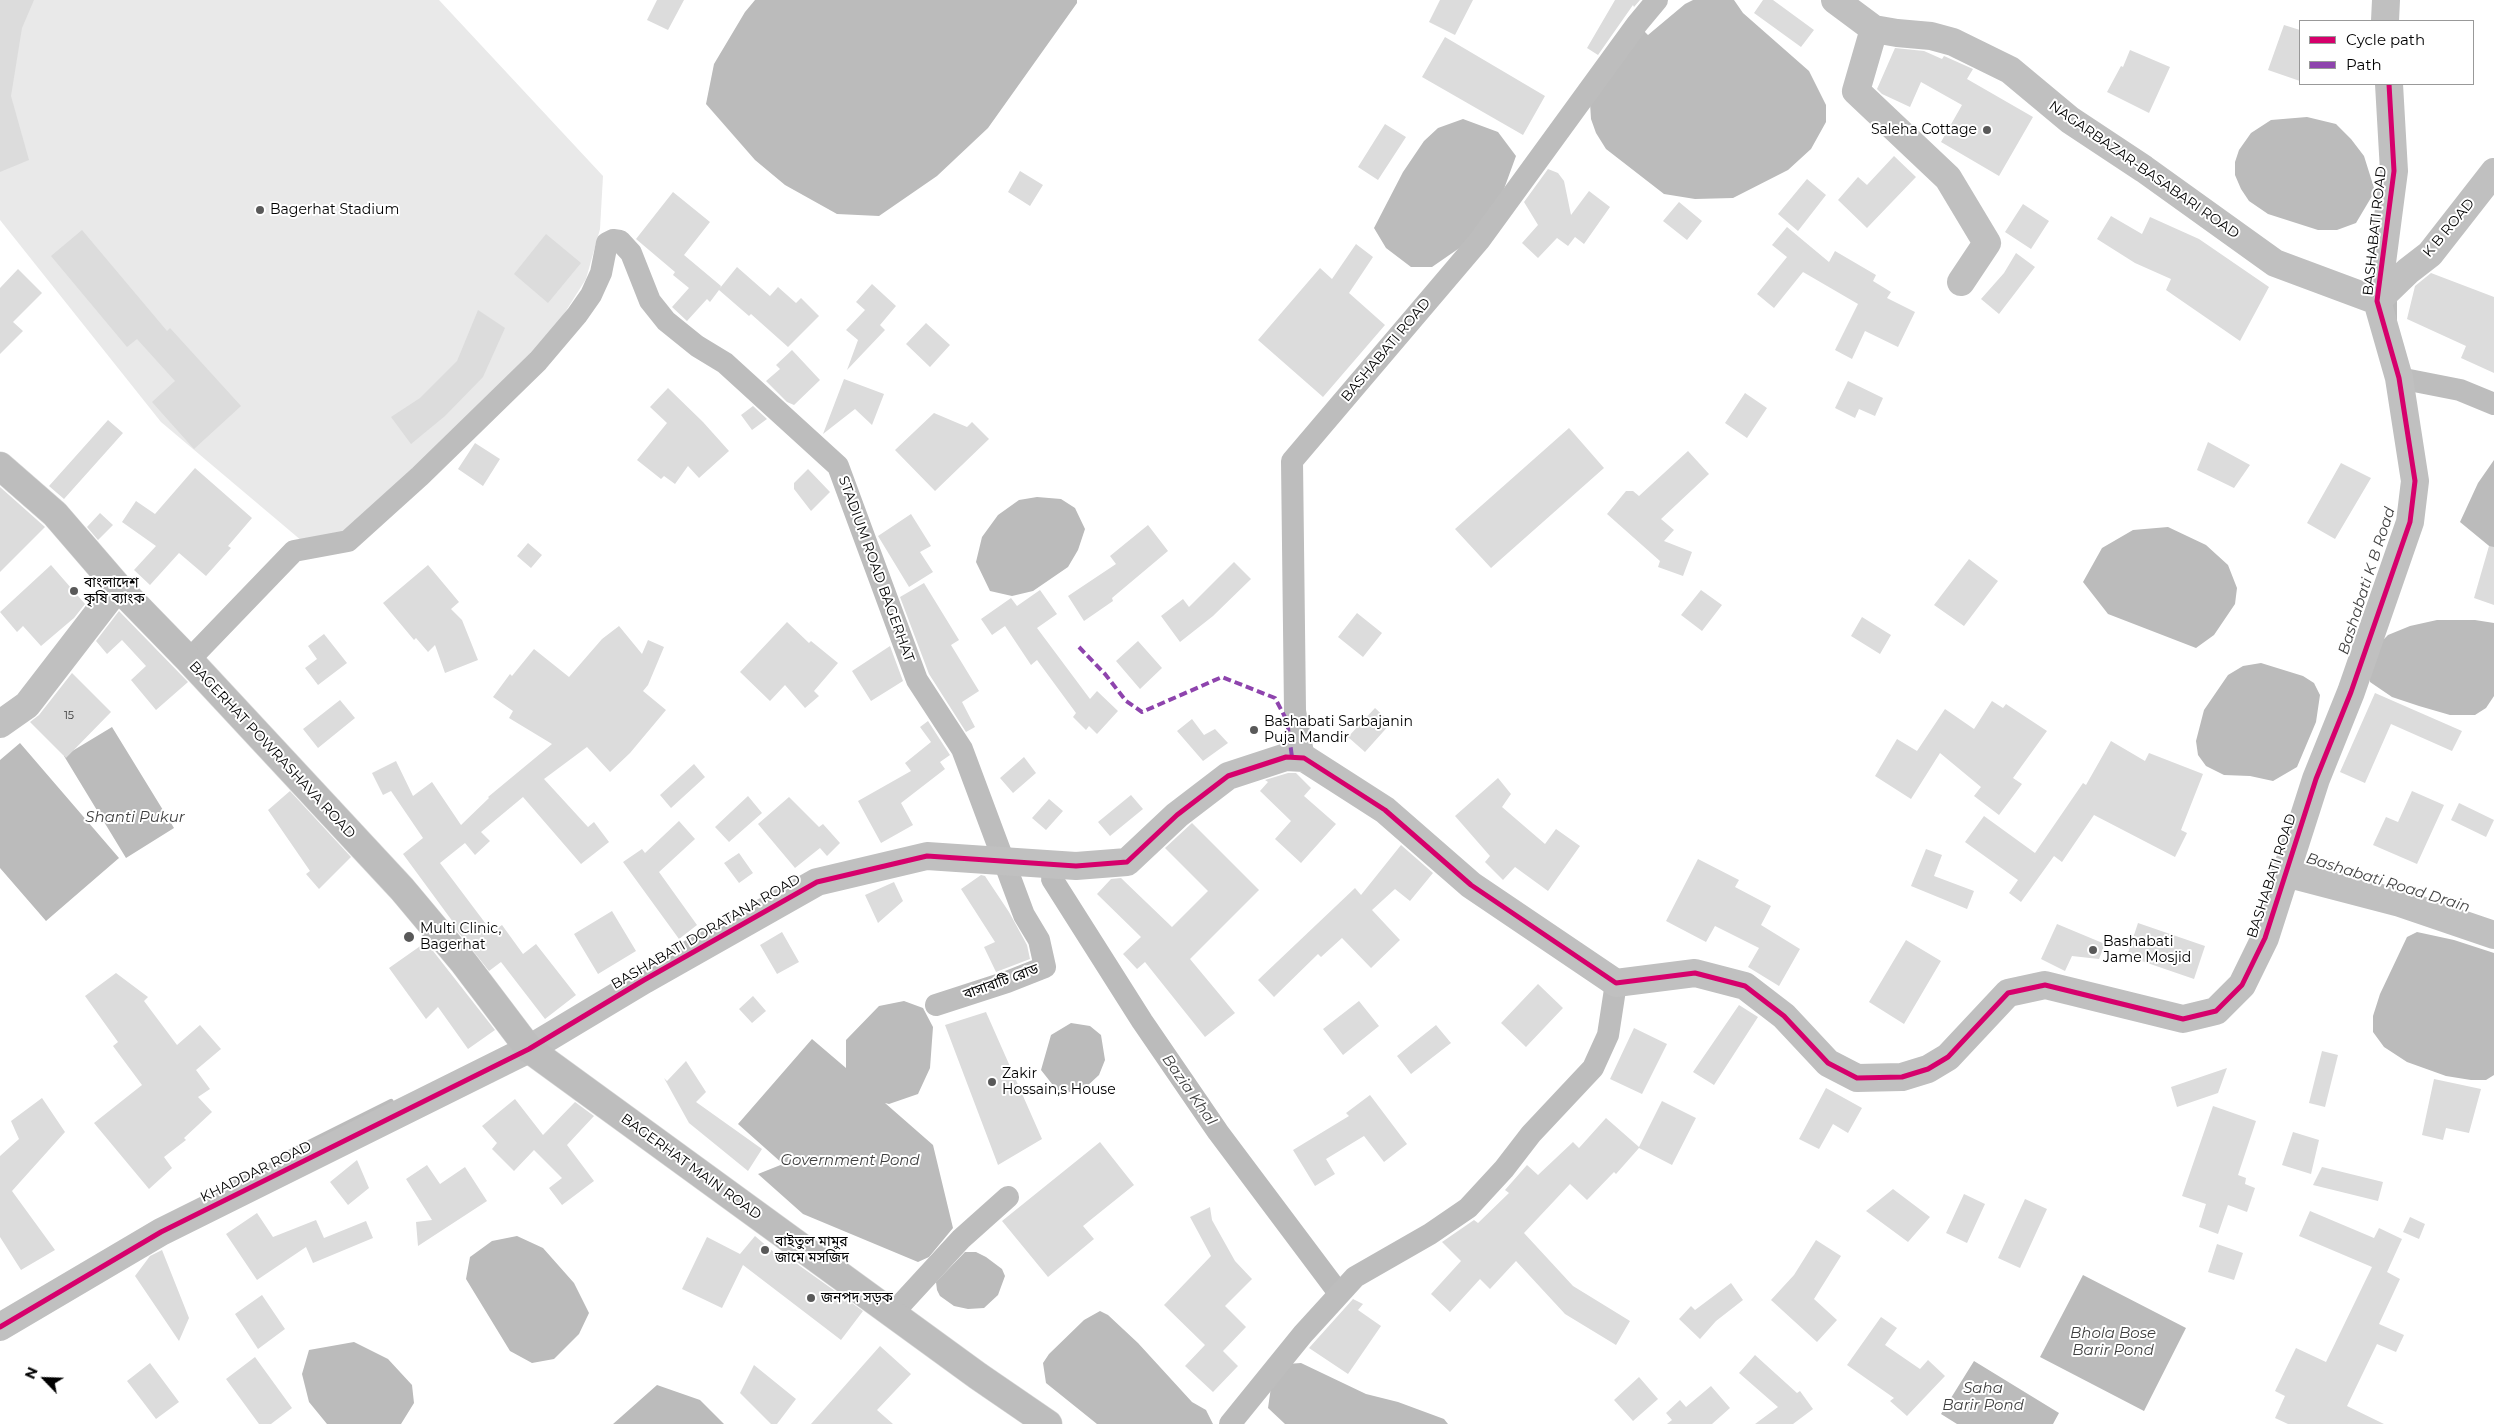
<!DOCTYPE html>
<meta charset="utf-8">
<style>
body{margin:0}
#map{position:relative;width:2494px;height:1424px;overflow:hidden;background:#fff;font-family:Montserrat,sans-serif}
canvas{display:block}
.legend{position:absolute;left:2299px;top:20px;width:175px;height:65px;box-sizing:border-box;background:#fff;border:1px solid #999;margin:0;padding:6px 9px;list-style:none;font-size:15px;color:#000}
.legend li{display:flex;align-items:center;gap:10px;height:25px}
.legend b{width:25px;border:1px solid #999}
.north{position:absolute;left:20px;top:1354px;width:50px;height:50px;-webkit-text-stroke:4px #fff;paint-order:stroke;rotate:294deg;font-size:14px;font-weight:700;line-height:20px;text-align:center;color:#000}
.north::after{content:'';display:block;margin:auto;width:18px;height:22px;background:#000;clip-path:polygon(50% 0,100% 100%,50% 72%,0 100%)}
</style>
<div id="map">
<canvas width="2494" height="1424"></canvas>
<ul class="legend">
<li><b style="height:6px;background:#d6006c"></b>Cycle path</li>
<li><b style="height:6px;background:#8e44ad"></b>Path</li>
</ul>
<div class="north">N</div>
</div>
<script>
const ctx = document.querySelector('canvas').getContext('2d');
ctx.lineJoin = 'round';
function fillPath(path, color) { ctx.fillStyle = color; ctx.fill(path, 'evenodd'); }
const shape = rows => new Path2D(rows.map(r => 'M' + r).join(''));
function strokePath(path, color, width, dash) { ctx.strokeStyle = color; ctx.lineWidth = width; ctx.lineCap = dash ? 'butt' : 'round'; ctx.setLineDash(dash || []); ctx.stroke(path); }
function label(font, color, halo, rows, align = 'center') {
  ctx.font = font + ' Montserrat,"Noto Sans Bengali",sans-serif'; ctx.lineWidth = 4; ctx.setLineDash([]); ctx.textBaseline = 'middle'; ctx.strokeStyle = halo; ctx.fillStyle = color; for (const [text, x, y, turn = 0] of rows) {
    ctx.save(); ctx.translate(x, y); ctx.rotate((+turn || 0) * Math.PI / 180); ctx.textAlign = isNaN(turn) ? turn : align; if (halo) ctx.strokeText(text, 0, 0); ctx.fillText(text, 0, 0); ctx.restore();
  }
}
const green = shape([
 [0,0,439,0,603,176,600,229,586,279,562,317,535,351,350,534,302,541,161,422,0,220]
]);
const water = shape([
 [755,0,1077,0,1077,3,988,128,937,176,879,216,837,214,785,185,755,160,706,104,714,64,745,12],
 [1693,0,1734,0,1743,13,1809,71,1826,105,1826,122,1811,149,1788,170,1733,198,1695,199,1664,194,1606,149,1596,133,1591,119,1590,103,1637,24,1648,35,1685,4],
 [2307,117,2336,124,2351,139,2364,156,2375,191,2356,223,2337,230,2318,230,2268,214,2249,201,2241,189,2235,175,2235,162,2239,150,2251,133,2271,120],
 [1463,119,1498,132,1516,156,1504,189,1471,240,1432,267,1411,267,1386,248,1374,228,1403,172,1424,141,1438,128],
 [2494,460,2494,550,2460,522,2478,483],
 [1037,497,1061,499,1075,508,1085,529,1078,550,1068,567,1033,591,1012,596,990,591,976,562,982,537,998,515,1019,500],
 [2168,527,2206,545,2228,565,2237,588,2235,604,2214,635,2196,648,2108,614,2083,582,2102,548,2133,530],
 [2437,620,2475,620,2494,623,2494,696,2486,708,2475,715,2450,715,2419,706,2392,697,2370,682,2370,660,2378,645,2388,635,2410,626],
 [2261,663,2303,676,2314,683,2320,695,2316,722,2297,767,2273,781,2250,776,2224,775,2206,766,2198,755,2196,741,2204,710,2228,675,2243,666],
 [112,727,174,828,126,858,64,756],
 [20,743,119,858,46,921,0,868,0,760],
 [2417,932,2454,940,2494,953,2494,1075,2486,1080,2471,1080,2446,1076,2407,1062,2384,1047,2373,1032,2373,1016,2380,994,2407,937],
 [904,1001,923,1008,933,1027,930,1068,918,1094,889,1104,885,1103,933,1145,953,1228,929,1257,918,1262,803,1214,758,1174,783,1164,738,1124,812,1039,846,1068,846,1040,879,1006],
 [1071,1023,1090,1026,1101,1035,1105,1060,1099,1075,1085,1088,1066,1093,1056,1089,1041,1070,1051,1035],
 [517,1236,543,1248,574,1283,589,1313,579,1334,554,1359,532,1363,510,1351,466,1279,470,1257,492,1241],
 [965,1252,976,1252,986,1257,1002,1269,1005,1276,998,1295,984,1308,968,1309,954,1306,940,1296,937,1290,936,1282],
 [2083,1275,2186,1328,2144,1411,2040,1357],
 [1100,1311,1108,1315,1138,1343,1192,1402,1206,1410,1213,1424,1097,1424,1046,1383,1043,1363,1049,1354,1084,1320],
 [354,1342,388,1359,412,1385,414,1403,401,1424,327,1424,309,1402,302,1374,309,1350],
 [1974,1361,2059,1413,2053,1424,1957,1424,1941,1414],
 [1301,1363,1366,1394,1398,1402,1444,1419,1448,1424,1285,1424,1268,1408,1272,1380,1287,1364],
 [657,1385,700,1400,724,1424,613,1424]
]);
const stream = shape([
 [2394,320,2394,297],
 [279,1158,391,1102]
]);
const canal = shape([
 [1052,879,1142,1021,1218,1132,1338,1292]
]);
const building = shape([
 [0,0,34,0,22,28,11,96,29,160,0,172],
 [657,0,684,0,668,30,647,20],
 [1440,0,1473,0,1455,35,1429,22],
 [1615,0,1640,0,1634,7,1633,5,1598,55,1587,48],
 [1763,0,1773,0,1814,30,1801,47,1754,13],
 [2284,25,2300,30,2300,81,2268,70],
 [1445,37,1545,96,1523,135,1422,77],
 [1895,48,1924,51,1942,59,1944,56,1973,69,1967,79,2033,117,1999,176,1941,142,1962,105,1921,82,1910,107,1882,94,1877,89],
 [2130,50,2170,67,2149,113,2107,92,2121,66,2123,67],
 [1385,124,1406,137,1378,180,1358,167],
 [1894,156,1916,177,1867,228,1838,200,1858,177,1867,185],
 [1548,169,1558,173,1564,181,1571,215,1589,191,1610,207,1584,244,1575,237,1568,246,1557,238,1538,258,1522,243,1538,225,1524,202],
 [1020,171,1043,185,1030,206,1008,192],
 [1807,179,1826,195,1798,231,1778,214],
 [673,192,710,222,684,255,721,286,720,288,737,267,770,296,778,287,796,303,801,298,819,316,788,347,751,314,749,316,719,290,710,302,707,299,687,321,672,307,689,288,673,275,675,272,636,239],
 [1679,202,1702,221,1687,240,1663,221],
 [2023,204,2049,221,2031,249,2005,232],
 [2111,216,2142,234,2150,217,2199,239,2269,287,2240,341,2166,290,2171,279,2135,263,2097,239],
 [1787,227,1829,262,1835,251,1876,275,1873,281,1891,292,1887,298,1915,312,1898,347,1865,331,1852,359,1835,350,1858,304,1803,272,1774,308,1757,294,1787,257,1772,245],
 [82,230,167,331,170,328,241,406,194,449,152,402,175,381,137,339,127,347,51,256],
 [546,234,581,263,548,303,514,274],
 [1356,244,1373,257,1349,293,1385,325,1323,397,1258,340,1320,268,1332,279],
 [2016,253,2035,267,1999,314,1981,299,2004,273],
 [18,269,42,293,13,322,23,331,0,354,0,288],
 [2431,273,2494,297,2494,373,2461,358,2466,346,2407,319,2415,286],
 [872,284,896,306,880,325,885,330,847,370,858,340,846,330,865,310,856,302],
 [478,310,505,328,483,377,445,416,411,444,391,417,420,398,457,361],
 [926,323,950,345,930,367,906,344],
 [792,350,820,380,794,405,787,402,766,381,780,369,776,365],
 [844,379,884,394,872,425,855,409,823,434],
 [1848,381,1883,398,1875,416,1859,409,1855,418,1835,408],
 [668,388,703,422,729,451,699,478,688,466,675,484,664,476,661,479,637,460,667,423,650,407],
 [1745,393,1767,408,1747,438,1725,423],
 [753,406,767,419,752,430,741,415],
 [934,413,967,427,972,422,989,439,935,491,895,450],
 [108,420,123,433,64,499,49,486],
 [1569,428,1604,468,1491,568,1455,529],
 [2208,442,2250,465,2234,488,2197,470],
 [475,443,500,459,483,486,458,469],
 [1688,451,1709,474,1661,519,1674,530,1664,541,1692,552,1683,576,1658,567,1660,561,1607,514,1626,491,1633,491,1639,496],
 [2341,463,2371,478,2335,539,2307,523],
 [195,468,252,518,228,546,231,548,206,576,179,553,150,585,134,570,156,546,122,522,136,501,155,514],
 [808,469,830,492,811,511,794,489,794,483],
 [0,487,45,527,0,572],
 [100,513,113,525,98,540,87,527],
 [911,514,931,546,920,552,933,572,909,587,878,536],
 [1148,525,1168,551,1112,598,1113,601,1084,621,1068,596,1116,564,1110,556],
 [528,543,542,555,531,568,517,556],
 [2489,546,2494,547,2494,605,2474,598],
 [1969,559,1998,581,1964,626,1934,605],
 [1234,562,1251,579,1213,616,1180,642,1161,616,1183,599,1189,607],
 [51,565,85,604,74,618,41,646,23,626,17,632,0,612],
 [428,565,459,602,451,609,462,620,478,660,445,673,435,645,428,652,416,638,414,640,383,603],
 [924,583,959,640,951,645,979,691,962,702,975,727,966,732,929,674,900,597],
 [1040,590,1057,614,1037,628,1090,699,1097,691,1118,711,1097,734,1089,726,1086,730,1073,717,1076,713,1037,660,1031,665,1005,626,992,635,981,619,1011,598,1017,606],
 [1701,590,1722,605,1702,631,1681,615],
 [119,611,188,682,156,710,131,680,146,666,122,640,107,654,96,641],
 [1357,613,1382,633,1363,657,1338,637],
 [1862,617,1891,635,1880,654,1851,636],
 [787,622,809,643,811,641,838,663,814,691,819,696,805,708,785,685,770,701,740,672],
 [619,626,642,654,648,640,664,647,648,685,643,691,666,710,630,753,610,772,587,747,544,779,588,827,594,822,609,842,581,864,523,797,481,832,490,841,475,855,465,843,440,863,492,932,502,925,523,954,536,944,576,995,545,1019,501,962,489,971,451,923,453,922,403,854,423,838,391,791,383,795,372,773,396,761,413,796,432,782,461,825,489,798,488,797,552,744,509,718,513,711,493,697,510,674,512,676,534,649,569,677,602,639],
 [324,634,347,663,318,685,305,668,317,659,308,646],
 [1138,641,1162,668,1140,689,1116,661],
 [890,646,903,681,871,701,852,671],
 [72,673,111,712,66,758,30,722,39,715],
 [2375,693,2462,731,2452,751,2391,724,2365,783,2340,772],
 [340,700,355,718,318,748,303,729],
 [1992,701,2003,708,2006,704,2047,731,2013,778,2022,784,1999,815,1974,796,1981,787,1940,753,1911,799,1875,776,1897,739,1917,751,1945,709,1974,729],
 [1375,708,1391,723,1365,752,1348,737],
 [1192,719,1204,735,1215,729,1228,743,1203,761,1177,731],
 [928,721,950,755,940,762,945,769,901,803,913,825,881,843,858,801,911,771,905,763,931,742,920,727],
 [2111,741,2145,761,2149,753,2203,774,2181,830,2187,833,2175,857,2094,815,2062,862,2054,856,2021,902,2009,893,2018,880,1965,842,1984,816,2035,853,2083,783,2086,785],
 [1024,757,1036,773,1013,793,1000,778],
 [694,764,705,777,671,808,660,795],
 [1288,773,1296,773,1311,788,1304,796,1336,824,1301,863,1275,839,1291,821,1260,791,1268,782,1265,780],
 [1498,778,1511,794,1502,807,1545,844,1556,829,1580,846,1548,891,1515,867,1503,880,1485,862,1490,856,1455,816],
 [290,791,351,857,319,889,306,874,310,871,268,810],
 [2412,791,2444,805,2417,864,2373,845,2386,817,2398,822],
 [1131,795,1143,809,1110,836,1098,822],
 [748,796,762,813,729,842,715,827],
 [789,797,819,827,823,824,840,843,827,856,820,848,795,868,758,824],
 [1049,799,1063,811,1046,830,1032,818],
 [2459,803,2494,820,2486,837,2451,820],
 [679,821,695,839,659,872,697,925,679,939,623,862,642,849,645,853],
 [1192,823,1259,890,1190,959,1235,1013,1205,1037,1145,962,1137,969,1123,954,1141,937,1097,894,1111,879,1121,878,1172,927,1208,891,1165,848],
 [1401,845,1433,873,1410,901,1395,889,1372,910,1400,940,1371,968,1342,938,1321,957,1318,954,1274,997,1258,980,1355,888,1361,895],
 [1926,849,1942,855,1934,876,1974,891,1967,909,1911,886],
 [739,853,753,873,739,883,724,863],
 [1698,859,1739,880,1735,887,1771,906,1761,925,1800,949,1779,986,1748,967,1759,948,1715,926,1706,942,1666,921],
 [981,875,985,876,1009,912,1027,945,1030,959,996,972,984,947,995,942,961,889],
 [894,882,903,901,878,923,865,895],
 [612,911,636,951,598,974,574,934],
 [2138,923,2205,946,2194,979,2127,956],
 [2057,924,2105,944,2099,959,2072,956,2065,971,2041,959],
 [782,932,799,962,777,974,760,945],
 [1906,940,1941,961,1904,1024,1869,1002],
 [426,942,495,1030,468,1049,438,1007,426,1019,389,968],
 [116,973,148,997,144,1001,177,1045,200,1025,221,1049,196,1070,210,1089,198,1097,212,1112,184,1138,186,1140,164,1157,172,1168,149,1189,94,1123,142,1085,113,1046,118,1042,85,996],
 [1538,984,1563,1008,1526,1047,1501,1023],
 [753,996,766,1011,752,1023,739,1009],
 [1359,1001,1379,1026,1343,1055,1323,1029],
 [1739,1005,1758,1017,1714,1085,1693,1072],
 [986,1012,1042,1139,998,1165,945,1025],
 [1436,1025,1451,1043,1411,1074,1397,1056],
 [1634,1028,1667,1044,1642,1094,1610,1079],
 [2322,1051,2338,1055,2325,1107,2309,1103],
 [686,1061,706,1092,696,1102,762,1149,748,1171,689,1123,664,1078,667,1081],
 [2227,1068,2218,1093,2177,1107,2171,1087],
 [2434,1079,2481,1089,2469,1133,2446,1128,2443,1140,2422,1135],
 [1826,1088,1862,1108,1848,1133,1833,1124,1819,1149,1799,1139],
 [1370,1095,1407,1144,1384,1162,1364,1136,1326,1159,1335,1174,1315,1186,1293,1150,1349,1116,1346,1113],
 [42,1098,65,1132,12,1191,55,1250,21,1270,0,1237,0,1156,19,1139,11,1121],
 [515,1099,543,1135,575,1102,594,1116,567,1145,594,1181,562,1205,549,1188,562,1178,534,1150,514,1171,492,1149,497,1143,482,1126],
 [1662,1101,1696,1118,1672,1165,1639,1148,1616,1174,1614,1172,1587,1200,1570,1184,1524,1233,1573,1286,1630,1321,1616,1345,1565,1314,1516,1261,1490,1289,1480,1279,1450,1312,1431,1294,1461,1261,1442,1242,1474,1220,1478,1223,1509,1193,1505,1190,1527,1165,1538,1175,1573,1142,1579,1148,1606,1118,1639,1147],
 [2213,1106,2256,1121,2238,1175,2246,1178,2245,1184,2255,1188,2247,1212,2228,1205,2218,1234,2199,1227,2206,1204,2182,1196],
 [2293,1132,2319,1140,2311,1174,2282,1165],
 [1100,1142,1134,1185,1083,1226,1094,1239,1048,1277,1002,1221],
 [357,1160,369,1188,348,1205,330,1182],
 [427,1165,440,1184,465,1167,487,1201,418,1246,416,1222,432,1220,406,1179],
 [2322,1167,2383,1182,2378,1201,2313,1185],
 [1893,1189,1930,1217,1908,1242,1866,1211],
 [1964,1194,1985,1204,1967,1243,1946,1233],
 [2025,1199,2047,1209,2020,1268,1998,1258],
 [1210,1207,1212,1220,1235,1261,1252,1279,1225,1306,1246,1327,1223,1351,1238,1366,1213,1392,1185,1366,1205,1345,1164,1305,1211,1256,1190,1217],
 [2310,1211,2374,1238,2379,1228,2402,1239,2387,1272,2400,1279,2379,1324,2404,1335,2396,1352,2377,1344,2347,1406,2384,1424,2288,1424,2275,1418,2285,1396,2275,1391,2296,1348,2326,1362,2372,1267,2299,1236],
 [257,1213,273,1237,316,1220,324,1238,366,1221,373,1238,313,1263,306,1247,257,1280,226,1234],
 [2410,1217,2425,1224,2419,1239,2403,1232],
 [755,1236,783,1260,786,1256,863,1311,841,1340,743,1265,722,1308,682,1289,707,1237,740,1254],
 [1816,1240,1841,1256,1814,1299,1837,1320,1817,1342,1771,1300,1794,1275],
 [2217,1244,2243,1253,2234,1280,2208,1272],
 [162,1250,189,1318,179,1341,135,1276,150,1256],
 [1731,1283,1743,1300,1716,1321,1700,1339,1679,1319,1691,1306,1695,1310],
 [262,1295,285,1329,258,1349,235,1314],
 [1353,1299,1363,1304,1358,1310,1381,1326,1348,1374,1309,1348],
 [1881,1317,1897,1328,1885,1345,1920,1369,1928,1360,1945,1376,1907,1416,1890,1401,1894,1398,1847,1365],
 [880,1346,911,1374,877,1410,893,1424,811,1424],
 [1755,1355,1797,1393,1800,1391,1813,1409,1793,1424,1755,1424,1778,1407,1739,1373],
 [255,1357,292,1408,271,1424,259,1424,226,1379],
 [150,1363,179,1402,156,1419,127,1381],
 [754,1365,796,1399,777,1424,771,1424,740,1393],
 [1639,1377,1658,1399,1633,1421,1614,1400],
 [1711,1386,1730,1408,1712,1424,1667,1424,1672,1420,1666,1413,1680,1400,1686,1407]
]);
const street = shape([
 [2399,378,2460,390,2494,404],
 [189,660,294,551,348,541,420,476,538,361,577,315,591,295,601,273,607,243,613,240,620,241,631,253,650,301,666,321,697,346,725,363,838,466,917,680,962,749,1024,915,1039,940,1045,967,1007,982,936,1005],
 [1304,758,1295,711,1292,461,1479,241,1637,24,1657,0],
 [892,1314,961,1239,1008,1197],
 [1230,1424,1303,1334,1355,1277,1430,1234,1468,1208,1504,1169,1531,1134,1593,1068,1608,1035,1616,983]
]);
const secondary = shape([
 [1835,0,1874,29,1897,33,1931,36,1953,42,2010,70,2070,120,2144,169,2275,263,2377,301,2408,271,2430,254,2494,172],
 [2385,21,2386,0],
 [1874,29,1856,91,1948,178,1987,243,1961,282],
 [0,724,27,705,118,587],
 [2285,873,2400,903,2494,935],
 [0,1327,161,1232,529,1049,644,980,817,882,927,856,1076,866,1127,862,1177,815,1228,776,1286,757,1304,758,1357,792,1385,810,1471,885,1616,983,1695,973,1745,986,1784,1016,1828,1063,1857,1078,1902,1077,1928,1069,1948,1057,2008,993,2045,985,2183,1019,2216,1011,2242,985,2265,938,2316,779,2351,692,2410,522,2415,481,2399,378,2377,301,2394,171,2389,84]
]);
const primary = shape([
 [0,466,55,514,118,587,189,660,402,889,464,963,529,1049,978,1376,1048,1424]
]);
const quiet = shape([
 [1079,647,1105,674,1126,701,1142,712,1222,677,1275,698,1287,721,1292,757]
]);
const cycleway = shape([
 [0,1327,161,1232,529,1049,644,980,817,882,927,856,1076,866,1127,862,1177,815,1228,776,1286,757,1304,758,1357,792,1385,810,1471,885,1616,983,1695,973,1745,986,1784,1016,1828,1063,1857,1078,1902,1077,1928,1069,1948,1057,2008,993,2045,985,2183,1019,2216,1011,2242,985,2265,938,2316,779,2351,692,2410,522,2415,481,2399,378,2377,301,2394,171,2389,84]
]);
const markers = [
 [1987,130,5,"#595959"],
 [260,210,5,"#595959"],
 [74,591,5,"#595959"],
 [1254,730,5,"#595959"],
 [409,937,6,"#595959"],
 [2093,950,5,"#595959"],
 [992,1082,5,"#595959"],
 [765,1250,5,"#595959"],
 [811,1298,5,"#595959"]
];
const numberNames = [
 ["15",69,716]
];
const poiNames = [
 ["Saleha Cottage",1977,130,"right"],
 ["Bagerhat Stadium",270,210],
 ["বাংলাদেশ",84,583],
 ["কৃষি ব্যাংক",84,599],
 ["Bashabati Sarbajanin",1264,722],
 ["Puja Mandir",1264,738],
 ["Multi Clinic,",420,929],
 ["Bagerhat",420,945],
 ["Bashabati",2103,942],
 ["Jame Mosjid",2103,958],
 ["Zakir",1002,1074],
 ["Hossain,s House",1002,1090],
 ["বাইতুল মামুর",775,1242],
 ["জামে মসজিদ",775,1258],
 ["জনপদ সড়ক",821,1298]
];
const streetNames = [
 ["NAGARBAZAR-BASABARI ROAD",2144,170,35],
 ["K B ROAD",2449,228,-50],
 ["BASHABATI ROAD",2375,231,-84],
 ["BASHABATI ROAD",1386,350,-50],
 ["STADIUM ROAD BAGERHAT",876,569,70],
 ["BAGERHAT POWRASHAVA ROAD",272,750,47],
 ["BASHABATI ROAD",2272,876,-72],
 ["BASHABATI DORATANA ROAD",706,932,-30],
 ["বাসাবাটি রোড",1001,982,-20],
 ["BAGERHAT MAIN ROAD",691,1167,36],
 ["KHADDAR ROAD",256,1172,-26]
];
const waterNames = [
 ["Bashabati K B Road",2367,581,-72],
 ["Shanti Pukur",135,818],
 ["Bashabati Road Drain",2388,883,17],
 ["Bazia Khal",1189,1090,55],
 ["Government Pond",850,1161],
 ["Bhola Bose",2113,1334],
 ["Barir Pond",2113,1351],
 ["Saha",1983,1389],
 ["Barir Pond",1983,1406]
];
fillPath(green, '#e9e9e9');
fillPath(water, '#bbb');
strokePath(stream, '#bbb', 6);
strokePath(canal, '#bbb', 22);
fillPath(building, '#dcdcdc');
strokePath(primary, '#dbdbdb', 29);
strokePath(street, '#bdbdbd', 22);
strokePath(secondary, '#c0c0c0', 28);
strokePath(primary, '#bdbdbd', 28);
strokePath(quiet, '#8e44ad', 4, [8, 4]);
strokePath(cycleway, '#d6006c', 5);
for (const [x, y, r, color] of markers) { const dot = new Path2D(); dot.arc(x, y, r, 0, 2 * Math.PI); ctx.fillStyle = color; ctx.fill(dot); strokePath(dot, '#fff', 2); }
label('11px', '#373737', null, numberNames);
label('14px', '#000', '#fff', poiNames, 'left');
label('14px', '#000', '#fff', streetNames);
label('italic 15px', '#3f3f3f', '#fff', waterNames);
</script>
